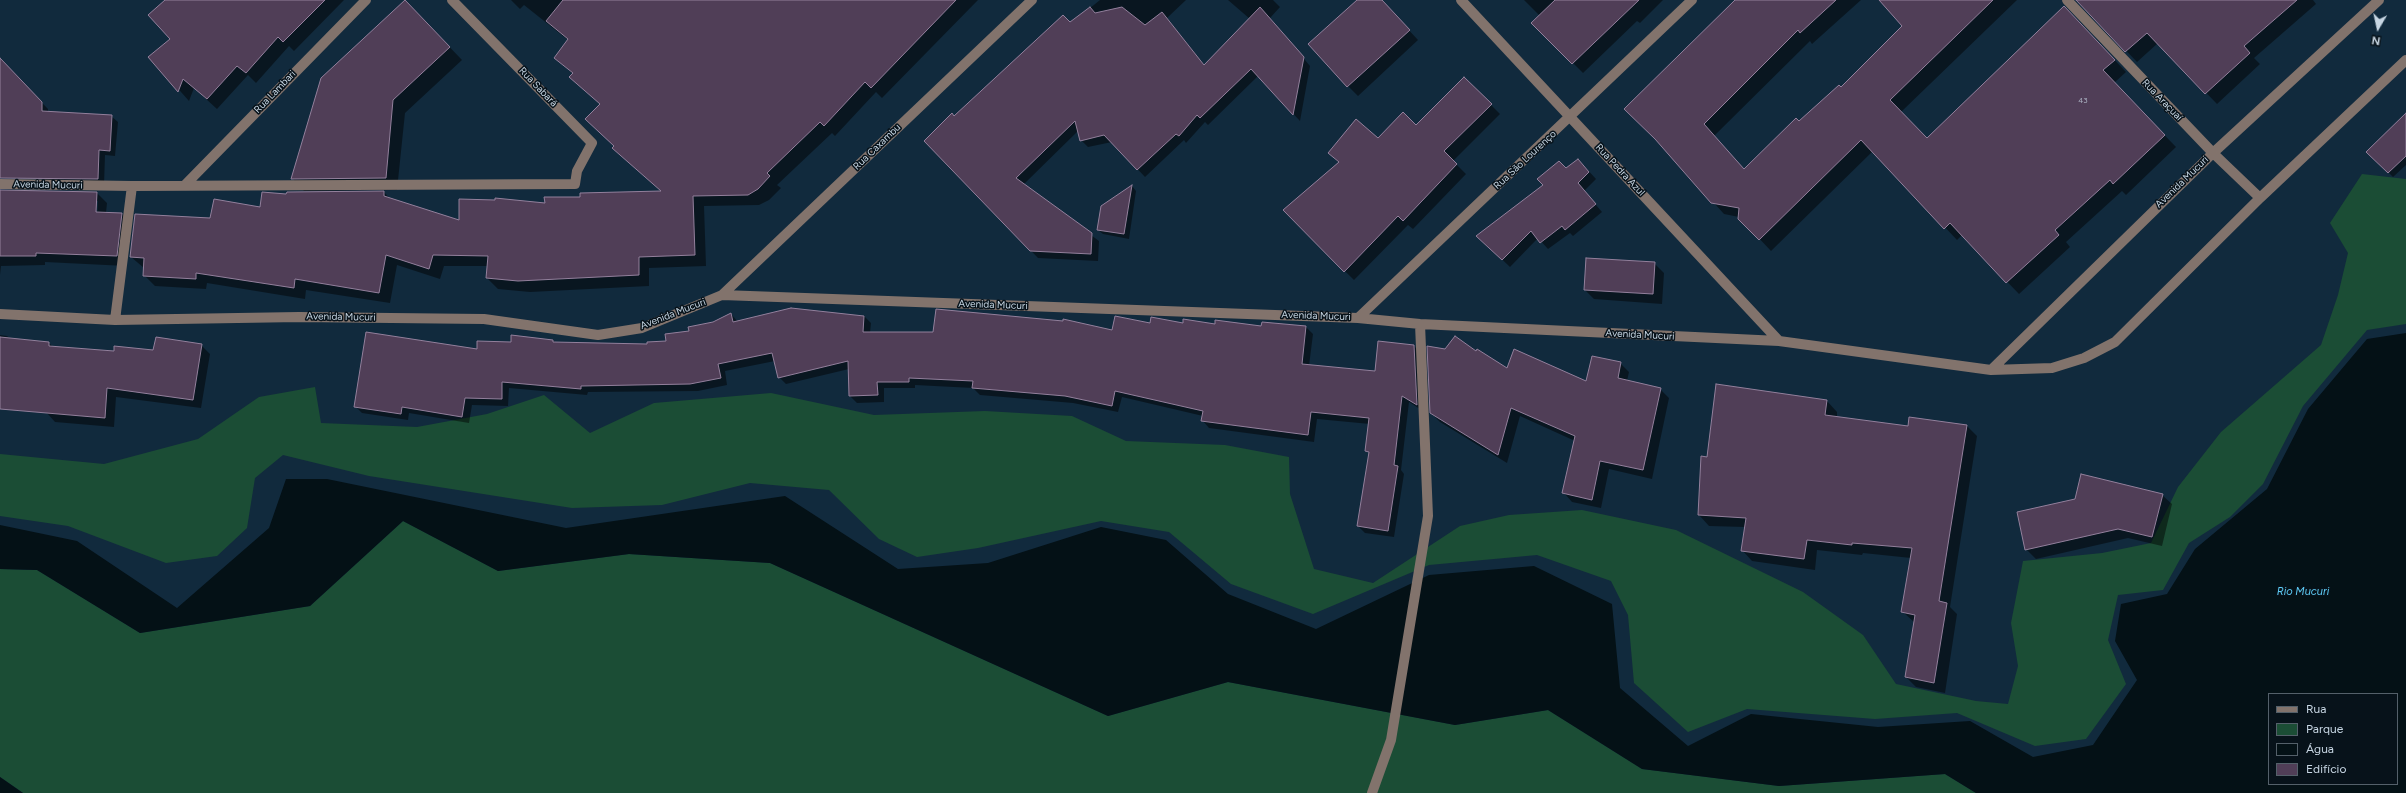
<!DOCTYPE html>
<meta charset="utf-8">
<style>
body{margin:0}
#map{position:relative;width:2406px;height:793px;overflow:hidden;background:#112a3d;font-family:Figtree,sans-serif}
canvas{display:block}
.legend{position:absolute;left:2268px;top:693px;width:130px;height:92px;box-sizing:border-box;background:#07121a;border:1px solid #54606a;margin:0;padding:5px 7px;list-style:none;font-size:12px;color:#c7d6e3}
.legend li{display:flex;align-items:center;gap:8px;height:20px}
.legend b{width:20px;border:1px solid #54606a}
.north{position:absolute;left:2358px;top:8px;width:40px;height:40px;-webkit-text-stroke:3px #07121a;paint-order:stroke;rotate:189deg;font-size:11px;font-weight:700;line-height:16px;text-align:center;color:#c7d6e3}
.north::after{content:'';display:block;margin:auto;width:14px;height:18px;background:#c7d6e3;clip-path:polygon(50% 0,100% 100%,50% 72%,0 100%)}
</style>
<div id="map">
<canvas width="2406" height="793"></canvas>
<ul class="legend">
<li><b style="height:5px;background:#82736c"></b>Rua</li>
<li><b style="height:11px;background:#1b4d35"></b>Parque</li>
<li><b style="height:11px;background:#041116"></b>Água</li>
<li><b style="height:11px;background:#503e57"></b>Edifício</li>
</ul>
<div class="north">N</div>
</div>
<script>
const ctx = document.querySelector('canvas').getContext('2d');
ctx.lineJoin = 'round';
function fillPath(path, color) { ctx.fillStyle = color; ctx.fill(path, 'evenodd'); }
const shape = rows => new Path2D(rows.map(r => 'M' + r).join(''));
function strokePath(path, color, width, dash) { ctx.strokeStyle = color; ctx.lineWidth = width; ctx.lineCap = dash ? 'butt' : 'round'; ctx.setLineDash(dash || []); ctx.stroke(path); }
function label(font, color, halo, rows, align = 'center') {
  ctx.font = font + ' Figtree,sans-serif'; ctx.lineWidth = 3; ctx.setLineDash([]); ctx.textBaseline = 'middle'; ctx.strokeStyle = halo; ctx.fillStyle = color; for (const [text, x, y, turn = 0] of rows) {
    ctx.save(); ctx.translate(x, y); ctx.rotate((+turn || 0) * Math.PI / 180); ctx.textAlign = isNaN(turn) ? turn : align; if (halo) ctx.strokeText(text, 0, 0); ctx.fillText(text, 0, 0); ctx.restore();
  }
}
const green = shape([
 [2362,174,2406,179,2406,324,2367,330,2303,406,2263,484,2230,517,2189,543,2163,590,2118,595,2108,640,2126,684,2086,739,2035,746,1957,713,1875,719,1747,709,1688,732,1634,683,1628,615,1611,581,1537,555,1429,565,1313,614,1231,584,1169,532,1101,521,978,548,917,557,879,539,829,490,750,483,662,505,572,508,369,476,283,455,255,478,247,528,217,556,166,563,68,526,0,516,0,454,104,464,198,439,259,397,315,387,321,423,417,427,487,414,544,395,590,433,654,403,771,393,874,415,985,411,1072,416,1126,441,1225,445,1289,457,1290,494,1314,569,1373,583,1460,526,1509,515,1582,510,1676,530,1803,592,1863,635,1896,684,1976,701,2008,704,2018,666,2011,623,2023,561,2102,553,2151,543,2178,487,2221,432,2321,345,2338,295,2348,253,2330,223],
 [403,521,498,571,629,554,770,563,1108,716,1228,682,1455,725,1548,710,1642,769,1779,786,1945,774,1976,793,23,793,0,777,0,569,37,570,140,633,310,606]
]);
const water = shape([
 [2406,333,2406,793,1976,793,1945,774,1779,786,1642,769,1548,710,1455,725,1228,682,1108,716,770,563,629,554,498,571,403,521,310,606,140,633,37,570,0,569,0,525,77,541,177,608,269,528,286,479,327,479,566,528,785,496,898,569,988,563,1101,527,1166,540,1228,594,1316,629,1429,575,1534,566,1612,604,1620,688,1688,746,1751,714,1878,727,1970,721,2033,757,2093,745,2137,680,2115,641,2121,604,2167,594,2195,549,2267,489,2308,409,2367,339],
 [2269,694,2397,694,2397,784,2269,784],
 [0,777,23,793,0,793]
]);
const shadow = shape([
 [166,0,344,0,294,51,289,46,256,83,248,75,217,109,194,88,189,101,150,57,171,39],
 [511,0,978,0,882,98,876,92,835,136,832,133,777,185,781,188,769,200,759,205,704,206,706,266,649,268,649,286,530,292,498,289,487,278,488,266,444,266,440,279,397,265,390,303,306,290,305,299,207,283,206,289,155,286,144,275,144,268,131,257,211,219,261,208,287,195,384,192,391,200,460,222,581,198,662,192,625,159,615,147,601,105,570,77,573,74,556,58,568,40,524,5,520,9],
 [1100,0,1186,0,1167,18,1205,66,1250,19,1228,0,1273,0,1280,7,1270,18,1310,66,1300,121,1258,76,1208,125,1205,122,1186,143,1184,140,1145,177,1112,142,1088,147,1081,140,1078,131,1023,185,1099,241,1098,261,1038,258,925,141],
 [1358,0,1381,0,1418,40,1358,96,1348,86],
 [1524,0,1663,0,1640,23,1637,21,1583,73,1533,23,1540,16],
 [1744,0,1861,0,1812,44,1810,41,1714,136,1744,170,1841,89,1903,26,1880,0,2017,0,1901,112,1927,139,2076,19,2126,72,2114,83,2176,147,2126,195,2122,191,2066,242,2070,247,2019,294,1962,235,1957,240,1873,151,1771,251,1739,217,1724,214,1656,139],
 [2077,0,2313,0,2316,4,2254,58,2260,64,2217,104,2158,43,2137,62],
 [417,13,462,60,405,113,397,190,304,191,292,178],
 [7,67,48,109,48,112,111,116,118,122,115,156,105,155,104,185,50,184,0,147,0,73],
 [1464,78,1500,114,1453,161,1466,174,1413,229,1408,225,1354,280,1284,211,1339,163,1329,153,1416,126],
 [2406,130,2406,165,2393,177,2368,152],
 [1585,167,1596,179,1584,191,1602,212,1573,236,1570,233,1548,249,1538,238,1510,267,1485,243,1566,169],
 [1132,186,1136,191,1129,239,1103,234,1098,230,1102,206],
 [97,193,107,203,106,213,122,214,131,224,126,266,45,262,45,265,1,266,0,275,0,213],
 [96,201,98,201,97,217,95,217],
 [1654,263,1664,273,1662,304,1594,299,1585,290],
 [731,314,738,322,864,316,871,323,870,333,1112,331,1151,324,1262,327,1263,323,1306,327,1313,334,1309,366,1376,372,1414,346,1421,353,1423,411,1409,402,1401,470,1404,474,1394,537,1365,533,1358,526,1370,454,1367,451,1370,424,1317,419,1314,442,1209,428,1203,421,1203,416,1122,397,1118,412,1073,403,980,395,973,388,915,385,915,388,884,388,884,402,857,403,850,396,849,369,786,384,779,377,775,361,725,371,727,385,698,391,588,392,587,395,509,388,508,406,472,405,469,423,409,413,408,420,362,413,355,406,478,350,512,343,553,340,556,343,648,345,667,342],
 [0,335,7,336,11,339,49,343,53,347,115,352,154,351,201,345,210,354,201,408,116,397,114,427,55,422,46,412,0,405],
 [1476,353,1508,370,1587,382,1620,363,1629,372,1627,381,1660,389,1669,398,1652,479,1609,469,1601,508,1572,502,1564,493,1575,441,1520,416,1507,463,1440,422,1431,413],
 [1827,401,1837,412,1837,417,1909,427,1967,426,1977,436,1950,607,1957,614,1945,693,1916,687,1906,677,1915,623,1903,612,1911,558,1863,553,1862,555,1817,550,1815,570,1752,561,1742,550,1745,527,1709,526,1699,515,1707,458],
 [2162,495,2172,504,2162,546,2128,538,2036,559,2026,549]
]);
const building = shape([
 [165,0,325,0,283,42,278,37,246,73,237,66,207,99,183,79,178,92,148,57,170,39,148,15,165,0],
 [405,0,450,47,393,100,386,178,291,179,321,78,405,0],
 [563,0,956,0,871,88,865,82,824,126,820,122,767,173,770,176,758,189,748,195,693,196,695,255,639,257,639,275,518,281,486,278,488,256,433,255,429,269,386,255,379,293,295,279,294,288,196,273,196,279,143,276,144,258,130,257,135,214,210,218,214,199,260,207,262,192,286,194,287,192,384,191,384,196,459,220,459,199,495,200,495,198,545,203,544,197,580,197,580,193,661,191,612,148,614,146,585,119,600,104,569,77,573,73,554,58,568,39,546,21,563,0],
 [1357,0,1382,0,1410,30,1347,87,1308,44,1357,0],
 [1555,0,1639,0,1572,64,1531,23,1555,0],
 [1735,0,1836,0,1800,33,1798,30,1704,124,1744,169,1796,118,1799,121,1839,85,1841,87,1902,26,1879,0,1993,0,1890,100,1927,138,2064,6,2115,60,2103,70,2165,135,2113,184,2110,180,2055,230,2059,235,2006,283,1950,223,1944,229,1861,140,1759,240,1738,219,1739,208,1711,203,1655,139,1624,109,1735,0],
 [2076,0,2297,0,2244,46,2250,53,2205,94,2147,33,2125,52,2076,0],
 [1090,7,1095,13,1122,7,1145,25,1162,12,1204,65,1260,7,1304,57,1293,115,1251,69,1200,118,1197,115,1179,136,1176,134,1137,170,1104,135,1080,141,1075,121,1016,178,1092,233,1091,254,1030,251,924,141,952,113,954,116,1063,15,1070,22,1090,7],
 [0,58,42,102,42,111,112,115,110,151,99,150,98,179,0,178,0,58],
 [1464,77,1492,104,1444,151,1457,164,1403,221,1398,216,1344,272,1283,210,1339,162,1328,153,1356,119,1378,138,1403,112,1416,125,1464,77],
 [2406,113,2406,156,2388,173,2366,152,2406,113],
 [1578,159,1589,172,1578,183,1596,204,1565,230,1562,226,1540,243,1531,231,1502,260,1476,236,1543,185,1537,179,1559,161,1566,168,1578,159],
 [1132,185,1124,234,1097,230,1101,206,1132,185],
 [0,190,97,192,96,212,122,213,117,256,36,253,36,256,0,256,0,190],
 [1586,258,1655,262,1653,294,1584,290,1586,258],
 [791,308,864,316,863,332,933,332,936,309,1063,321,1063,319,1112,330,1115,316,1150,323,1151,317,1183,323,1183,319,1215,324,1215,320,1261,326,1262,322,1306,326,1302,364,1375,371,1378,341,1414,345,1417,405,1402,396,1394,465,1398,466,1388,531,1357,526,1369,452,1365,451,1369,418,1311,412,1308,435,1201,421,1203,411,1115,391,1112,406,1065,396,972,388,973,381,909,378,909,382,877,382,878,395,849,396,848,361,778,378,772,353,718,364,721,378,690,384,581,386,581,389,502,382,502,399,465,398,462,417,402,407,401,414,354,407,366,332,477,349,477,341,511,342,511,335,553,340,553,342,647,344,647,342,666,341,665,334,689,331,688,327,713,322,731,313,733,322,791,308],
 [1455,336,1476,351,1477,349,1507,368,1514,349,1586,381,1592,356,1621,362,1618,378,1661,388,1643,470,1600,461,1592,500,1562,493,1575,436,1511,408,1498,455,1430,413,1427,346,1445,349,1455,336],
 [0,337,49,342,49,346,114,351,114,346,153,350,156,337,202,344,193,400,107,388,105,418,0,409,0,337],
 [1716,384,1827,400,1825,415,1908,426,1909,417,1967,425,1939,601,1947,603,1934,683,1905,677,1915,615,1901,612,1912,548,1852,543,1852,545,1807,540,1804,559,1741,551,1746,518,1698,515,1701,456,1707,457,1716,384],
 [2081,474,2163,494,2152,537,2118,529,2025,550,2017,512,2075,499,2081,474]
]);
const minor = shape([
 [1461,0,1779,341],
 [2067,0,2213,153,2260,198],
 [0,184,132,186,575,184,577,171,592,143,452,0],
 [185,185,366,0],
 [722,295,1032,0],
 [0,314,115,320,299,317,484,319,598,335,642,328,722,295,1358,318,1420,324,1779,341,1991,370,2052,368,2084,358,2115,342,2260,198,2406,60],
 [1358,318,1692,0],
 [115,320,132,186],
 [1991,370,2213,153,2379,0],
 [1372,793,1391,740,1428,516,1420,324]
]);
const numberNames = [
 ["43",2083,101]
];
const streetNames = [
 ["Rua Sabará",538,87,46],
 ["Rua Lambari",275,92,-46],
 ["Rua Araçuaí",2162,100,46],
 ["Rua Caxambu",877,147,-44],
 ["Rua São Lourenço",1525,160,-43],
 ["Rua Pedra Azul",1620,170,47],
 ["Avenida Mucuri",2182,182,-44],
 ["Avenida Mucuri",48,185,1],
 ["Avenida Mucuri",993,305,2],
 ["Avenida Mucuri",673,314,-21],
 ["Avenida Mucuri",1316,316,2],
 ["Avenida Mucuri",341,317,1],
 ["Avenida Mucuri",1640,335,3]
];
const waterNames = [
 ["Rio Mucuri",2303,592]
];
fillPath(green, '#1b4d35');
fillPath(water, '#041116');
fillPath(shadow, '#0007');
fillPath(building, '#503e57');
strokePath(building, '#93809c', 1);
strokePath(minor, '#82736c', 10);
label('8px', '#a9b0c0', null, numberNames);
label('10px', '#c7d6e3', '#07121a', streetNames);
label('italic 11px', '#5ecef8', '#07121a', waterNames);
</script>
